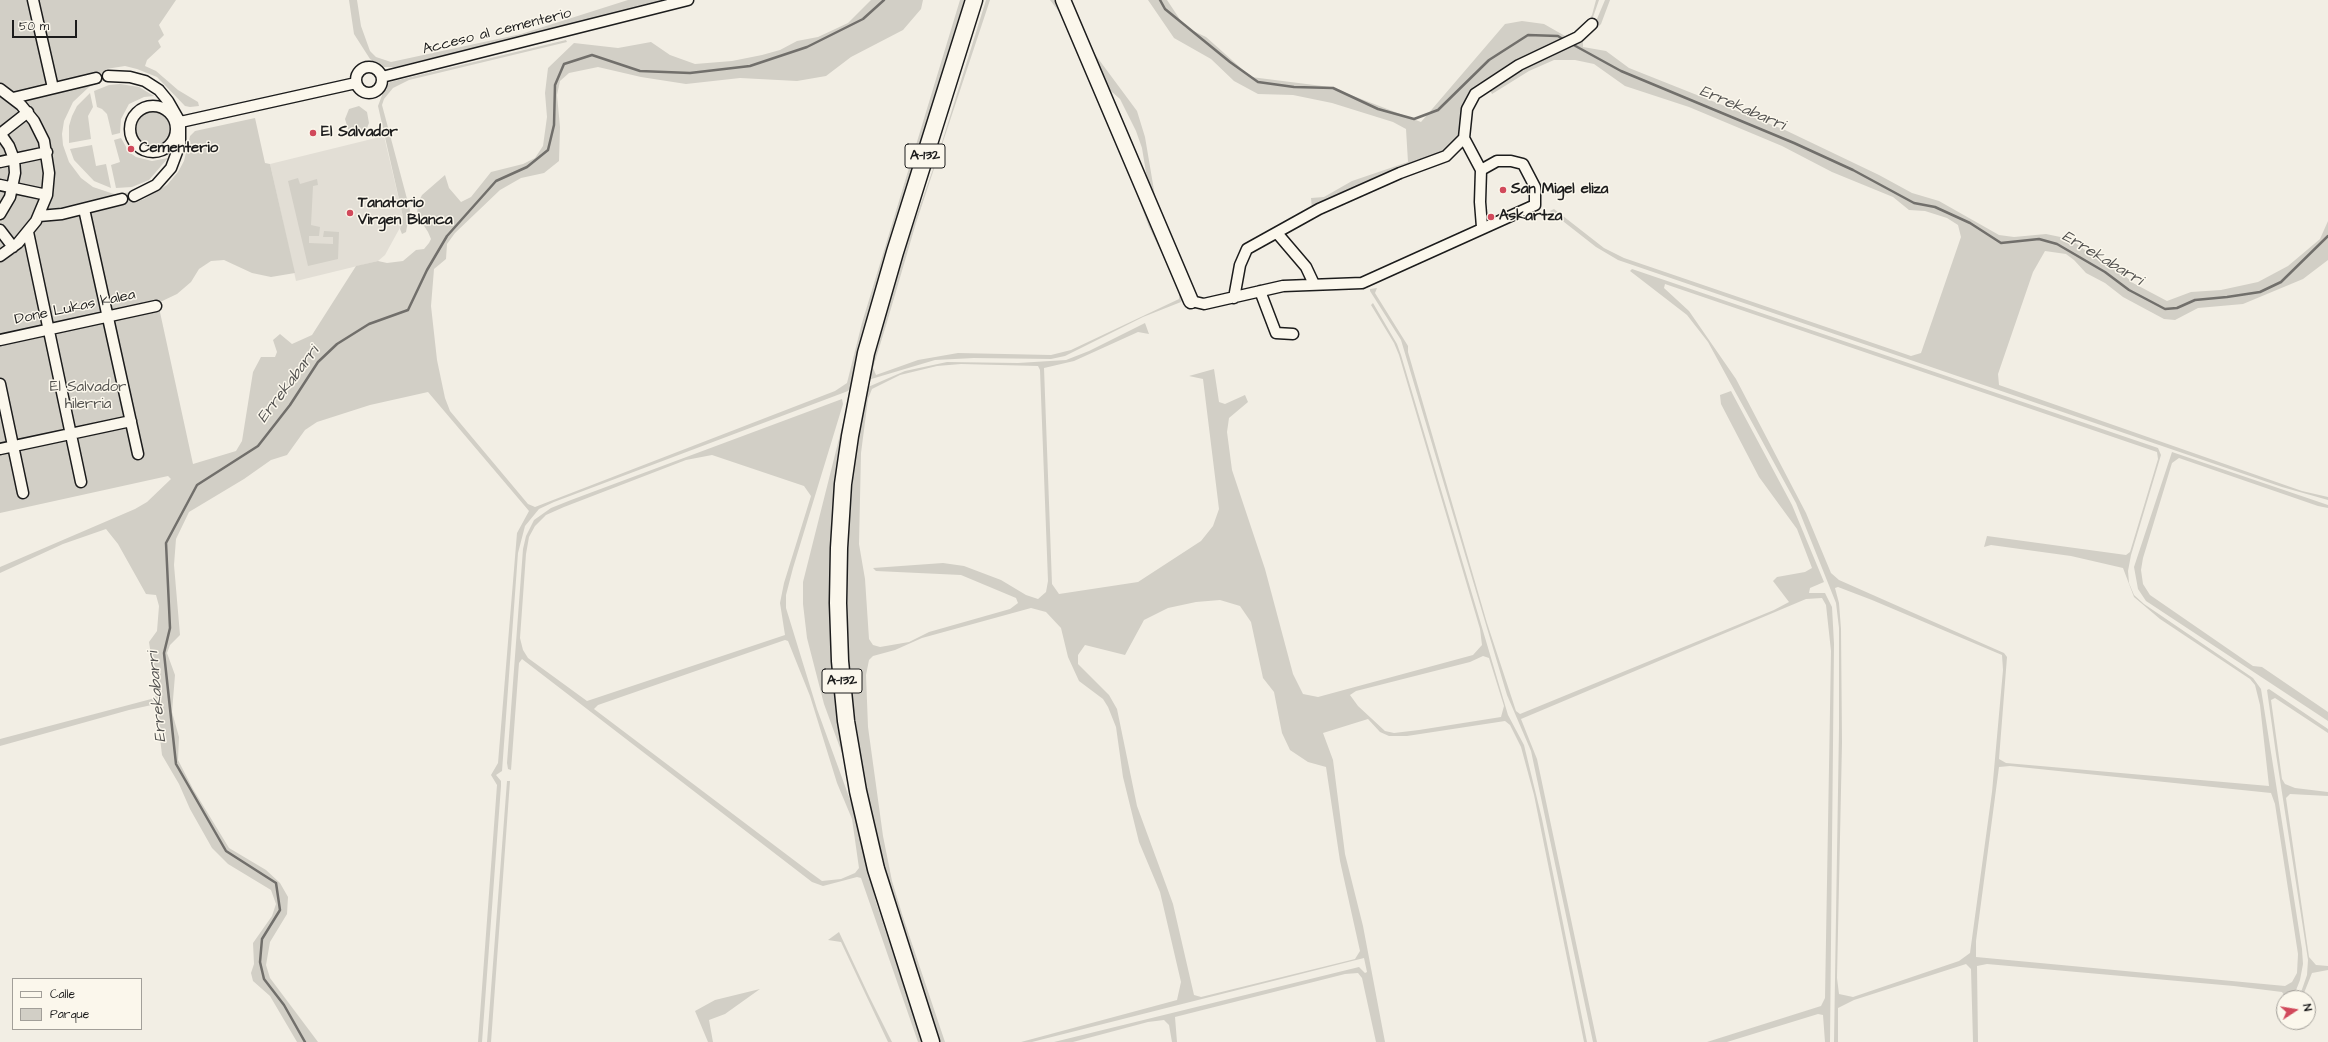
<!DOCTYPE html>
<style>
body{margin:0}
#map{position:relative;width:2328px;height:1042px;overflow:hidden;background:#f2eee4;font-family:"Architects Daughter",sans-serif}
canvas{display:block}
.legend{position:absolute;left:12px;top:978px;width:130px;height:52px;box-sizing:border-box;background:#fbf7ec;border:1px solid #a29f99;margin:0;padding:5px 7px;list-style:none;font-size:12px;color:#1c1c1c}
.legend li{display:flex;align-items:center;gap:8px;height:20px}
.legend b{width:20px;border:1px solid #a29f99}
.north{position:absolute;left:2276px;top:990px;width:40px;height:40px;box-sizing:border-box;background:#fbf7ec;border:1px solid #a29f99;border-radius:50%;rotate:78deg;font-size:11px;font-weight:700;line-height:16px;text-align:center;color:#1c1c1c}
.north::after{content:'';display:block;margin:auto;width:14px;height:18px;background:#d1495b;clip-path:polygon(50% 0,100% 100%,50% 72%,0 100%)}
.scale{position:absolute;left:12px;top:20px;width:65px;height:18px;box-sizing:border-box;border:2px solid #1c1c1c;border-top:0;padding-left:5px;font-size:12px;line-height:14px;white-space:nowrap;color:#1c1c1c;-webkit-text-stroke:3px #fbf7ec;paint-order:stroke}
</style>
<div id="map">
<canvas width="2328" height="1042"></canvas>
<ul class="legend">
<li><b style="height:5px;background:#fbf7ec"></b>Calle</li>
<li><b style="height:11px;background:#d2cfc6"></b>Parque</li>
</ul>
<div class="north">N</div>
<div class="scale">50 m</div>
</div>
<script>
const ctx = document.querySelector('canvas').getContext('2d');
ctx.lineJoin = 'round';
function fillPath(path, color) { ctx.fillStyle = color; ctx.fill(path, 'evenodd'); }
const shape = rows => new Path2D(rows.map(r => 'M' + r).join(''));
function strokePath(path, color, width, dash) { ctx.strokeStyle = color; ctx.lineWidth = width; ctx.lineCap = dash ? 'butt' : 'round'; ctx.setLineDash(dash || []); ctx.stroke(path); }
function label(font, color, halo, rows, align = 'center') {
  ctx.font = font + ' "Architects Daughter",sans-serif'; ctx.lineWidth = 3; ctx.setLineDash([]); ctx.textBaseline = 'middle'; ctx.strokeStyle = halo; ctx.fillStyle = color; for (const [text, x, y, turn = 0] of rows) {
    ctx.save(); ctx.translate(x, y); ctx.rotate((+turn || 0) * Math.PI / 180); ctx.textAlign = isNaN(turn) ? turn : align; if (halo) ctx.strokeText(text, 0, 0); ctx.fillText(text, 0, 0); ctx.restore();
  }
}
const built = shape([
 [384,136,403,217,402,224,385,255,378,261,296,281,270,164]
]);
const green = shape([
 [0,0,176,0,159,25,164,35,158,41,161,47,147,60,145,66,156,71,178,90,198,102,199,106,190,107,185,106,157,77,137,69,125,66,106,69,108,79,89,87,73,102,64,121,62,134,63,145,69,162,81,178,93,187,114,194,133,192,136,202,144,199,167,185,178,172,184,161,190,136,195,131,255,118,265,163,270,164,295,273,271,277,252,273,224,260,211,261,199,269,191,282,177,294,158,303,193,464,236,451,242,441,253,372,261,357,275,357,277,352,273,340,280,334,292,344,312,335,356,266,378,261,387,263,403,261,416,250,424,249,429,243,431,239,428,232,417,215,418,203,422,195,445,175,449,188,461,202,471,197,491,172,523,164,535,158,543,146,547,117,545,93,548,68,574,43,618,48,651,42,670,55,695,64,732,61,762,55,780,50,797,41,818,37,848,23,871,0,923,0,921,9,903,30,851,57,826,76,797,81,740,78,686,84,641,77,598,67,569,73,560,81,557,95,560,127,559,161,544,173,521,178,500,190,455,233,447,244,446,259,434,269,431,306,437,360,445,398,450,411,528,504,535,507,835,391,847,383,862,323,960,0,964,0,881,269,850,388,848,391,554,502,539,509,525,526,518,553,502,771,496,775,501,781,501,786,482,1042,478,1042,497,785,491,775,498,763,517,533,529,511,428,392,370,405,317,422,305,430,287,455,271,460,244,479,189,512,176,539,174,565,180,635,170,645,167,653,175,675,172,712,179,737,178,760,193,789,229,848,266,870,280,883,288,897,287,914,270,942,266,965,270,978,318,1042,297,1042,270,996,253,981,251,973,254,964,253,943,272,916,276,904,271,890,228,864,212,848,190,809,179,784,162,755,156,704,129,710,0,746,0,739,155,698,156,688,149,642,157,631,159,606,156,595,146,594,118,544,106,529,63,544,0,573,0,567,135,509,147,502,171,479,168,476,0,513],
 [349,0,357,0,361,26,370,51,376,57,391,62,521,34,628,0,664,0,512,39,395,67,384,67,370,59,354,34],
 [986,0,990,0,916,223,887,322,873,368,876,375,918,360,958,353,1051,355,1071,350,1179,299,1179,289,1149,227,1105,108,1060,13,1050,0,1054,0,1067,20,1111,115,1147,213,1185,296,1181,302,1143,317,1065,356,1051,359,974,358,935,360,868,380,898,268,938,155],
 [1067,0,1071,0,1076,17,1091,49,1137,111,1145,137,1157,208,1150,197,1142,148,1136,131,1120,99,1103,84],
 [1148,0,1167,0,1185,27,1206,37,1251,77,1330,87,1421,122,1505,24,1522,21,1544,24,1565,36,1583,28,1592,15,1596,0,1599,0,1592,20,1581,32,1474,89,1464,105,1460,135,1449,148,1433,158,1312,209,1311,198,1324,197,1352,181,1408,162,1406,129,1393,122,1332,103,1293,95,1258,94,1234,81,1211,59,1174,38],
 [1605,0,1610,0,1601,24,1583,42,1583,47,1606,51,1629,68,1785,130,1879,175,1912,193,1939,201,1999,235,2014,237,2046,234,2070,239,2093,256,2116,268,2133,283,2167,301,2191,292,2221,290,2258,282,2288,266,2320,239,2328,221,2328,260,2303,279,2243,304,2198,308,2175,320,2164,319,2123,297,2105,283,2086,273,2074,260,2066,254,2045,251,2033,272,1998,374,1999,385,2302,491,2328,497,2328,500,2282,487,1618,260,1596,247,1550,211,1554,209,1604,248,1624,258,1911,356,1921,353,1961,237,1958,225,1947,218,1925,211,1909,210,1893,197,1832,172,1782,146,1689,107,1625,86,1594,64,1575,60,1554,60,1529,71,1492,94,1488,86,1594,26],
 [566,40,567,42,409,80,393,88,384,99,382,105,410,210,406,232,402,234,400,229,403,217,378,106,384,90,390,82],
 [120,84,139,87,154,96,144,97,129,104,121,119,120,133,112,135,107,114,102,109,97,107,94,91,109,85],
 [90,93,93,107,88,116,91,139,69,143,69,126,72,116,77,106],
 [359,106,367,112,369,123,365,133,357,135,348,129,345,119,349,109],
 '134 129a18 18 0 1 1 36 0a18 18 0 1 1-36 0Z',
 [121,138,129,152,136,157,152,161,168,158,149,180,132,187,116,188,111,165,120,162,114,140],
 [92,145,96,166,106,164,111,188,94,181,74,160,70,149],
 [298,178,300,184,317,179,318,185,313,186,311,225,320,227,319,236,309,236,309,243,333,244,333,237,323,237,324,231,339,232,338,259,308,266,288,181],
 [1632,269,2158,448,2161,455,2131,555,2128,571,2129,583,2134,595,2144,604,2253,678,2261,689,2302,949,2303,964,2300,980,2293,998,2286,998,2282,992,2234,986,1987,964,1977,966,1978,1042,1973,1042,1971,969,1966,964,1854,1000,1838,1008,1838,1042,1834,1042,1839,728,1839,628,1836,603,1796,503,1708,342,1687,315,1630,271],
 [1665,284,2157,452,2158,459,2130,552,2126,555,1987,536,1984,547,1991,545,2071,556,2123,568,2134,597,2160,619,2250,679,2255,685,2260,705,2269,786,2006,763,1999,759,2007,657,2004,653,1839,580,1831,573,1806,513,1736,379,1689,311,1664,288],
 [1838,587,1872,600,2002,655,2003,670,1992,792,1970,953,1959,961,1853,997,1839,994,1837,978,1842,743,1841,629,1839,603,1835,588],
 [2010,766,2271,793,2275,804,2298,954,2297,973,2292,982,2285,986,1976,957,1976,941,1999,767],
 [1377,288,1375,293,1408,346,1408,352,1487,623,1516,711,1520,714,1774,610,1789,602,1773,581,1777,577,1805,572,1812,568,1797,529,1759,477,1721,404,1720,395,1731,391,1792,505,1824,582,1810,588,1809,593,1825,593,1832,607,1834,644,1830,1042,1825,1042,1823,1015,1818,1014,1727,1042,1707,1042,1821,1006,1825,998,1831,651,1826,605,1822,598,1806,599,1521,719,1537,759,1597,1042,1593,1042,1531,751,1507,695,1401,340,1370,291,1370,289],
 [1373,303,1397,344,1401,355,1508,715,1524,745,1542,819,1587,1042,1584,1042,1534,795,1521,747,1510,725,1505,721,1407,736,1389,736,1380,732,1368,719,1323,733,1333,760,1345,854,1363,926,1385,1042,1376,1042,1362,978,1358,973,1345,974,1175,1017,1177,1042,1172,1042,1169,1025,1164,1020,1148,1022,1073,1042,1054,1042,1359,967,1365,973,1367,972,1364,958,1032,1042,1021,1042,1177,1000,1181,982,1160,892,1139,842,1123,777,1116,727,1108,707,1103,699,1079,681,1068,657,1061,628,1046,612,1031,608,922,638,895,650,873,656,869,660,866,675,868,727,883,836,892,881,903,917,945,1042,939,1042,891,894,877,843,867,797,851,691,848,651,847,552,854,466,861,412,868,387,905,371,947,362,1018,363,1066,360,1089,351,1145,323,1149,334,1138,332,1074,361,1044,368,1052,584,1059,594,1138,582,1201,541,1213,526,1219,509,1203,379,1189,376,1214,369,1219,402,1225,404,1245,395,1248,402,1229,418,1227,432,1232,470,1265,569,1293,674,1303,694,1318,697,1473,655,1482,645,1480,629,1399,355,1394,343,1371,305],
 [961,364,1038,366,1040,370,1048,581,1046,592,1038,599,1026,595,1001,580,964,566,943,563,873,568,876,571,961,575,1016,598,1018,603,1010,609,929,632,909,642,880,647,873,645,869,639,865,579,859,544,861,453,868,399,872,389,900,375,937,366],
 [1220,600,1240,606,1251,622,1263,678,1274,692,1282,733,1290,750,1308,762,1326,767,1340,861,1360,951,1355,959,1201,997,1194,995,1173,904,1137,806,1117,709,1109,695,1078,664,1078,655,1085,645,1125,655,1144,620,1168,608,1196,602],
 [1483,656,1489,658,1504,706,1501,717,1419,730,1394,733,1385,731,1358,706,1350,695,1356,691,1470,662],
 [842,399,843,404,793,568,786,595,786,608,817,709,853,808,876,902,922,1042,918,1042,861,878,857,877,823,886,812,882,522,659,519,663,511,770,508,769,507,763,523,549,526,536,534,520,551,508,571,500],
 [712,455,804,486,811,496,784,583,780,603,785,635,587,701,528,658,523,650,520,638,526,554,529,537,535,526,546,515,564,507,686,460],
 [785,640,788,641,810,696,837,783,852,819,859,868,855,873,841,879,822,881,811,873,594,709,598,705],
 [846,411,836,479,830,556,833,676,843,756,824,704,807,638,803,604,803,582],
 [2172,452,2328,505,2328,508,2318,506,2179,458,2172,463,2143,558,2141,570,2143,584,2150,595,2253,666,2262,667,2328,712,2328,721,2146,601,2138,589,2134,567],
 [2269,689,2328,729,2328,733,2275,698,2271,700,2282,779,2285,784,2295,788,2328,792,2328,796,2290,794,2286,798,2309,957,2316,965,2328,966,2328,970,2312,973,2302,998,2299,998,2307,975,2308,960,2276,754,2267,690],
 [507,781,510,781,491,1042,487,1042],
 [839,932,869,996,892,1042,888,1042,841,942,828,940],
 [760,989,725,1014,709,1020,713,1042,708,1042,695,1011,715,1000]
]);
const stream = shape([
 [1160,0,1165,9,1230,62,1258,82,1294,87,1333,88,1378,109,1414,119,1438,110,1489,60,1528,35,1558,36,1564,40],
 [1570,43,1621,71,1794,143,1853,170,1914,203,1935,207,1970,223,2001,243,2039,239,2057,244,2105,272,2129,290,2165,309,2177,308,2195,300,2227,297,2260,292,2281,282,2328,236],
 [305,1042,284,1005,264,979,260,962,262,939,280,910,276,883,226,851,176,764,164,653,170,628,166,543,197,485,258,446,290,405,318,362,337,344,369,324,408,310,427,270,447,236,496,181,527,167,548,150,554,125,555,85,564,64,592,55,640,71,690,73,750,66,807,47,863,19,884,0]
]);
const street = shape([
 [33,0,53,88],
 '356 80a13 13 0 1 1 26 0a13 13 0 1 1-26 0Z',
 [108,76,130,77,145,81,159,90,168,101,180,122,180,144,171,168,156,185,134,196],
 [382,77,688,0],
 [0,89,21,105,34,121,44,141,49,173,47,195,36,221,18,243,0,256],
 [13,98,96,78],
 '130 129a23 23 0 1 1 46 0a23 23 0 1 1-46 0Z',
 [176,123,356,83],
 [0,133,9,146,14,159,15,173,10,197,0,214],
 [0,134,28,112],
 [1464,138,1467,109,1475,94,1519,65,1578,37,1592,24],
 [0,162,47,152],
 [0,185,47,195],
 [84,209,138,454],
 [39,216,62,214,122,199],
 [0,230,13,247],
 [28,232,81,482],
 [1277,233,1306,267,1314,284],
 [1260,291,1276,333,1293,334],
 [1234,298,1240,265,1247,249,1319,209,1400,173,1446,156,1464,138,1481,170],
 [1191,301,1204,304,1283,286,1362,283,1535,205,1535,187,1523,164,1511,161,1497,161,1481,170,1480,202,1482,227],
 [0,340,156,306],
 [0,384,23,493],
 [0,449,131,421]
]);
const secondary = shape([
 [1063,0,1191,301]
]);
const primary = shape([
 [931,1042,876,869,858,791,846,721,840,661,838,603,839,548,843,484,850,436,866,353,895,252,974,0]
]);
const markers = [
 [313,133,4,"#d1495b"],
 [131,149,4,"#d1495b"],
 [1503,190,4,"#d1495b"],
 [350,213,4,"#d1495b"],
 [1491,217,4,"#d1495b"]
];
const shields = [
 [925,156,40],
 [842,681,40]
];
const shieldNames = [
 ["A-132",925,156],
 ["A-132",842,681]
];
const streetNames = [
 ["Acceso al cementerio",497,32,-14],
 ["Done Lukas kalea",75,308,-12]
];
const poiNames = [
 ["El Salvador",321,133],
 ["Cementerio",139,149],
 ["San Migel eliza",1511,190],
 ["Tanatorio",358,204],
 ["Virgen Blanca",358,221],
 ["Askartza",1499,217]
];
const parkNames = [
 ["El Salvador",88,388],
 ["hilerria",88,405]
];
const waterNames = [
 ["Errekabarri",1742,109,23],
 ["Errekabarri",2102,259,31],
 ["Errekabarri",289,385,-53],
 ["Errekabarri",158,697,-95]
];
fillPath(built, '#e2ded5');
fillPath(green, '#d2cfc6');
strokePath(stream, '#716f6b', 2.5);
strokePath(street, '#1c1c1c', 13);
strokePath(secondary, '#1c1c1c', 17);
strokePath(primary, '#1c1c1c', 19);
strokePath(street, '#fbf7ec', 10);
strokePath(secondary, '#fbf7ec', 14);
strokePath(primary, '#fbf7ec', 16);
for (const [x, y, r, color] of markers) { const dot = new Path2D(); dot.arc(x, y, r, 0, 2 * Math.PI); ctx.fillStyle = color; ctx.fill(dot); strokePath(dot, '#fbf7ec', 1.5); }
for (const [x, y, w] of shields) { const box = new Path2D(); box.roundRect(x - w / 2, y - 12, w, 24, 3); ctx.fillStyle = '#fbf7ec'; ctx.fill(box); strokePath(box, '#1c1c1c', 1); }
label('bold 14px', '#1c1c1c', null, shieldNames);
label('15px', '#1c1c1c', '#fbf7ec', streetNames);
label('bold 15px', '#1c1c1c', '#fbf7ec', poiNames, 'left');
label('15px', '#53524f', '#fbf7ec', parkNames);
label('italic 16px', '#545351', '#fbf7ec', waterNames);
</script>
